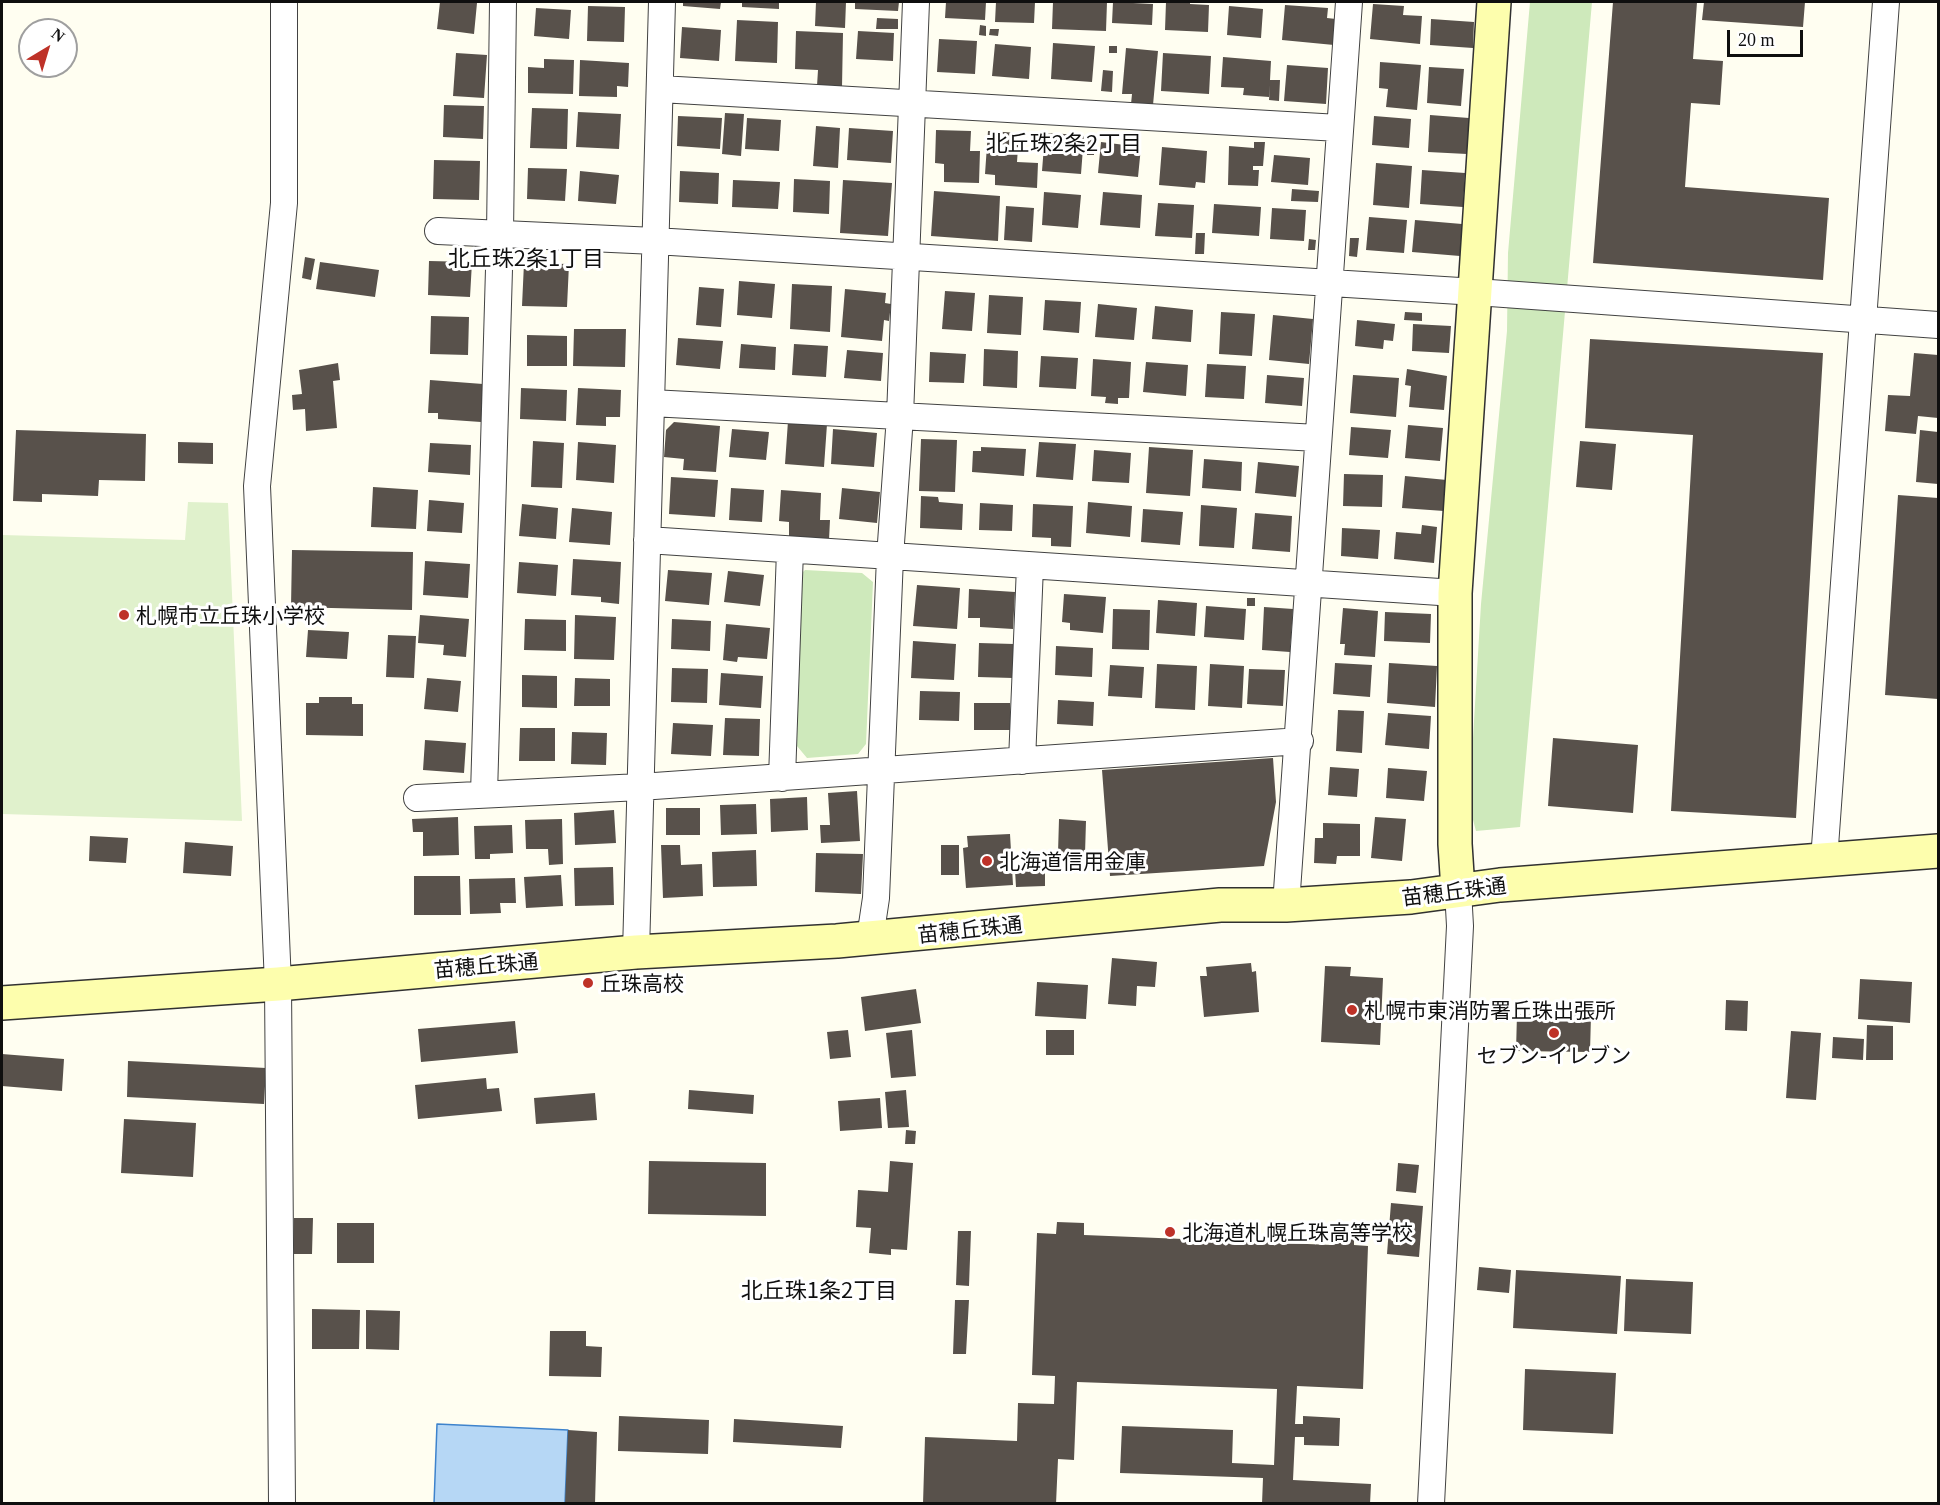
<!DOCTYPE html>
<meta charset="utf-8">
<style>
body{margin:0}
#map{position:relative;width:1940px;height:1505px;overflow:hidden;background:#fffef1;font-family:Georgia,serif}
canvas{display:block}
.frame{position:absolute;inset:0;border:3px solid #0f0f0f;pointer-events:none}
.north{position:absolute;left:18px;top:18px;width:60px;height:60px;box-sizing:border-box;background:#fff;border:2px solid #9f9f9f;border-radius:50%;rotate:38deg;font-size:16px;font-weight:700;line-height:24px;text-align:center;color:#0f0f0f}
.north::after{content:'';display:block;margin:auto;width:21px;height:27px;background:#be3228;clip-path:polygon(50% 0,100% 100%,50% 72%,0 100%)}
.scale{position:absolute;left:1727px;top:30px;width:76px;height:27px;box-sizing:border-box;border:3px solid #0f0f0f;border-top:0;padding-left:8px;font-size:18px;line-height:21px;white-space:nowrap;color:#0f0f0f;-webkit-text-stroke:4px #fff;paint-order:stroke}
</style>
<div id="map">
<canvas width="1940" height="1505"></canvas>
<div class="frame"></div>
<div class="north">N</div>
<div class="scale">20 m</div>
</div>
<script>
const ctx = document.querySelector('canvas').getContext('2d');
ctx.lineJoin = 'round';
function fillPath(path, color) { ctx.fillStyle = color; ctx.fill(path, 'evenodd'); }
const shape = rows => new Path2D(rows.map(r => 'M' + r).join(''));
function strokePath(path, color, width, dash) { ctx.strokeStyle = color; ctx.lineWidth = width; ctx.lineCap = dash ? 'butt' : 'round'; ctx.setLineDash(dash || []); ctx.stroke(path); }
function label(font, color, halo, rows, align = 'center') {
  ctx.font = font + ' Georgia,"Noto Sans JP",serif'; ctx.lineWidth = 6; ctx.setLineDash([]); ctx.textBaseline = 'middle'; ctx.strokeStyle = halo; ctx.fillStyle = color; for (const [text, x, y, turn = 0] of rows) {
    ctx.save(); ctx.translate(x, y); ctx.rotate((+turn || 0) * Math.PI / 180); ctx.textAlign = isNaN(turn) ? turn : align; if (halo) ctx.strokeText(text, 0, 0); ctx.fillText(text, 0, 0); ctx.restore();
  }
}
const green = shape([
 [1530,2,1592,2,1520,827,1476,831,1469,805,1481,604,1507,331,1508,253],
 [805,570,862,573,873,582,866,744,858,754,807,758,797,746,800,575]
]);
const pitch = shape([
 [188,502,228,503,242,821,2,814,2,535,185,540]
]);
const water = shape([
 [437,1424,568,1430,565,1503,434,1504,437,1424]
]);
const building = shape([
 [440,2,477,3,474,34,437,29],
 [683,2,721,2,720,9,683,6],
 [742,2,779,2,779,9,742,7],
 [816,2,846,2,845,28,815,26],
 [855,2,899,2,898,11,855,9],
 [946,2,986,2,985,20,945,18],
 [996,2,1035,2,1034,23,995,22],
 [1053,2,1107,2,1106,31,1052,29],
 [1113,2,1153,4,1152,25,1112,23],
 [1166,2,1190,2,1190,4,1209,5,1208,32,1165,30],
 [1613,2,1697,2,1693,59,1723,61,1720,105,1691,103,1685,187,1829,198,1823,280,1593,263],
 [1704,2,1805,2,1803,27,1702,20],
 [1373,4,1404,6,1403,15,1422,16,1420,44,1370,39],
 [1285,5,1328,8,1327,18,1336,19,1334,45,1282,40],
 [588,6,625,7,624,42,587,41],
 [1229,6,1263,9,1261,38,1227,35],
 [536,8,571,10,569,39,534,36],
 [877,18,898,19,898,29,876,29],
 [1431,19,1474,22,1473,48,1430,45],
 [737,20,778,22,777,63,735,61],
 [980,25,986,26,986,36,979,35],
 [682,27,721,30,719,61,680,58],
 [990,29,999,29,998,36,989,35],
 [796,31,843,33,842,87,817,86,818,70,795,69],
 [858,31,894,33,893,61,856,59],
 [939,39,977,41,975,74,937,72],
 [1053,43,1095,46,1092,82,1051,79],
 [995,44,1031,47,1029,79,992,76],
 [1109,46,1117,46,1117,53,1109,53],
 [1126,48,1158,51,1153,105,1131,104,1132,94,1122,94],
 [456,53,487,55,484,98,453,96],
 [1163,53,1211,56,1209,94,1161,91],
 [1223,57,1271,61,1270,80,1280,80,1279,101,1269,100,1270,85,1269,97,1243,95,1244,88,1221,87],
 [544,59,574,60,573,94,528,93,528,67,544,68],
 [580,60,629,63,628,87,617,86,617,97,579,96],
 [1380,62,1421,65,1417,110,1386,107,1388,89,1379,88],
 [1287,65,1328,68,1326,104,1284,101],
 [1429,67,1464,69,1461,106,1427,103],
 [1103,70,1113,71,1112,92,1101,91],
 [444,105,484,106,483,139,443,137],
 [532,108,568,109,567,149,530,148],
 [578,112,621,114,619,149,576,147],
 [725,113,744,114,741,156,722,154],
 [1430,115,1469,118,1467,154,1428,152],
 [678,116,722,118,720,149,677,146],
 [1374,116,1411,119,1409,148,1372,145],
 [747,118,781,120,779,151,745,149],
 [816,126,840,128,838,168,813,166],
 [849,128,893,131,891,163,847,160],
 [936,130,971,131,970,151,980,151,979,183,944,182,944,164,935,163],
 [988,131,1019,133,1017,162,1038,163,1037,188,995,185,995,175,985,174],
 [1045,133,1084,135,1081,174,1042,171],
 [1088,135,1094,135,1094,155,1087,155],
 [1101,142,1141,147,1138,177,1098,173],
 [1254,142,1265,142,1263,166,1253,166,1253,170,1259,170,1258,186,1228,185,1229,146,1254,148],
 [1162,147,1207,151,1205,183,1196,182,1195,188,1159,185],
 [1274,155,1310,158,1308,185,1271,182],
 [434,160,480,161,479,200,433,199],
 [1376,163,1412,166,1409,208,1373,205],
 [528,168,567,169,565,201,527,199],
 [1422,170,1465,173,1463,207,1420,204],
 [580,171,619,175,616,204,578,201],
 [680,171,719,173,718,204,679,202],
 [794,179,830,181,829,214,793,212],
 [733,180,780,182,778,209,732,207],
 [843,180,892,183,888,236,840,233],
 [1292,189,1319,191,1318,202,1291,201],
 [934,191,1000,196,998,241,931,236],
 [1044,192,1081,195,1078,228,1042,225],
 [1103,192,1142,195,1140,228,1100,225],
 [1158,203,1194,205,1192,238,1155,236],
 [1214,204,1261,207,1259,236,1212,233],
 [1006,206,1034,208,1032,242,1004,240],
 [1272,208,1306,210,1304,241,1270,239],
 [1369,217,1407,220,1404,253,1366,250],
 [1415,220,1462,224,1460,256,1412,252],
 [1196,233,1205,233,1204,254,1195,254],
 [1350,238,1359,238,1357,257,1349,256],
 [1309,239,1316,240,1315,250,1308,250],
 [305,257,315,259,311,280,302,278],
 [429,261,472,262,470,297,428,295],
 [320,262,379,270,375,297,316,289],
 [524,263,569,264,567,307,522,306],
 [739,281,775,284,772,318,737,315],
 [792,284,832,286,830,332,790,329],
 [699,287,724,289,721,327,696,325],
 [845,289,886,293,885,303,891,304,889,321,884,320,882,341,841,337],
 [945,291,975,293,972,331,942,329],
 [989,295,1023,297,1021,335,987,333],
 [1045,300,1081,302,1079,333,1043,330],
 [1098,304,1137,308,1134,340,1095,337],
 [1155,306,1193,310,1191,342,1152,339],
 [1221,312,1255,314,1252,356,1219,354],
 [1405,312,1422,313,1422,321,1404,320],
 [1273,315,1313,319,1309,364,1269,360],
 [431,316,469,317,468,355,430,354],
 [1357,320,1395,324,1393,341,1384,340,1383,349,1355,346],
 [1413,324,1451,326,1449,353,1412,351],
 [574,329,626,329,625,367,573,366],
 [527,335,567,336,567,366,527,366],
 [678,338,723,341,720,369,676,365],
 [1590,339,1823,353,1796,818,1671,811,1693,435,1585,428],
 [741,344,776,347,775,370,739,368],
 [794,344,828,346,826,377,792,375],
 [984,349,1018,351,1017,388,983,386],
 [847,350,883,353,881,381,844,378],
 [930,352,966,354,964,383,929,382],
 [1914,353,1938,355,1938,418,1918,416,1916,434,1885,431,1888,395,1910,396],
 [1041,356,1078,358,1076,389,1039,387],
 [1093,359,1131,362,1129,398,1118,398,1118,404,1105,403,1106,397,1091,396],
 [1146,362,1188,365,1186,396,1143,392],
 [338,363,340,380,333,381,337,428,306,431,305,409,293,410,292,395,302,394,299,370],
 [1207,364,1246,366,1244,399,1205,397],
 [1407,369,1447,376,1444,410,1409,407,1411,386,1405,385],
 [1267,375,1304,378,1302,406,1265,403],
 [1353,375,1399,378,1396,417,1350,413],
 [430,380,483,384,481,422,438,419,438,413,428,413],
 [521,388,567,390,566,421,520,419],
 [578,388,621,390,620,417,606,417,606,426,576,425],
 [788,421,827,424,824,467,785,464],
 [674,422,720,426,716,472,683,470,684,459,664,457,666,430],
 [1408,425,1443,428,1440,461,1405,458],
 [1351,427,1391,430,1388,458,1349,455],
 [732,429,769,432,766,460,729,457],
 [833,429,877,433,874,467,831,464],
 [16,430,146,434,145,481,99,480,98,496,42,494,42,502,13,501],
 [1920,430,1938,432,1938,484,1916,482],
 [921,439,957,440,955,492,919,491],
 [533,441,564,443,562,488,531,487],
 [1580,441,1616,444,1612,490,1576,487],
 [178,442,213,443,213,464,178,463],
 [578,442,616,445,614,483,576,480],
 [1039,442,1076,444,1073,480,1036,477],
 [430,443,471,445,470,475,428,472],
 [981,447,1026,449,1024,476,972,472,973,451,981,451],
 [1149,447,1193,450,1190,496,1146,493],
 [1094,450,1131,453,1129,483,1092,481],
 [1204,459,1242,462,1241,491,1202,488],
 [1258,462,1299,466,1296,497,1255,493],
 [1344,474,1383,475,1382,507,1343,506],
 [1405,476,1447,480,1444,511,1402,508],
 [671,477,718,480,715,517,669,514],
 [373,487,418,490,416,529,371,527],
 [731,488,764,490,762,522,729,520],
 [842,488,880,492,877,523,839,519],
 [781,490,821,493,820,520,830,520,829,540,789,537,789,522,779,521],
 [1898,495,1938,498,1938,699,1885,695],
 [921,496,938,497,939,502,963,504,962,530,920,528],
 [429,500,464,503,462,533,427,531],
 [1088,502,1132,506,1130,537,1086,533],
 [980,503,1013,505,1012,531,979,530],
 [522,504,558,508,556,539,519,536],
 [1033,504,1073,506,1071,547,1051,546,1051,538,1032,537],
 [1201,505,1237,508,1234,548,1199,546],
 [572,508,612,512,610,545,569,542],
 [1143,509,1183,512,1180,545,1141,542],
 [1255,513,1292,516,1290,552,1252,549],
 [1422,525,1437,527,1434,563,1394,559,1396,532,1421,534],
 [1342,528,1380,530,1378,559,1341,556],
 [292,550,413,552,412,610,291,607],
 [573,559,621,562,619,604,601,602,601,597,571,595],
 [425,561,470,564,468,598,423,595],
 [519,562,558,565,556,596,517,593],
 [668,570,712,573,709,605,665,601],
 [728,571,764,575,760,606,724,602],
 [917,585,960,588,957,629,913,626],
 [969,589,1015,592,1013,629,980,627,980,618,968,618],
 [1064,594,1106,597,1103,633,1070,630,1070,623,1062,622],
 [1247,598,1255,598,1255,606,1247,606],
 [1158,600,1197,603,1195,636,1156,633],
 [1206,606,1246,609,1244,640,1204,637],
 [1264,607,1293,609,1290,652,1262,650],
 [1343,608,1378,611,1375,657,1344,655,1345,644,1340,644],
 [1113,609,1150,610,1149,650,1112,649],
 [1385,612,1431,614,1430,643,1384,641],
 [420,615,469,619,466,657,443,655,444,645,418,643],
 [575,615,616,617,614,660,574,659],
 [525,619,566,620,566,651,524,650],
 [672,619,711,621,710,651,671,649],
 [726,624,770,628,767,659,738,657,737,662,723,660],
 [308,630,349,632,347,659,306,657],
 [388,635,416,636,414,678,386,677],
 [913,641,956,644,954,680,911,678],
 [979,643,1014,644,1013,678,978,677],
 [1056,646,1093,648,1092,677,1055,675],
 [1335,663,1372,665,1370,697,1333,694],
 [1389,663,1437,666,1435,707,1387,703],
 [1157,664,1197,666,1195,710,1155,708],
 [1210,664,1244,666,1242,708,1208,706],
 [1110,665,1144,667,1142,698,1108,696],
 [672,668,708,669,707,703,671,702],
 [1249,669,1285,670,1283,706,1247,704],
 [721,673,763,676,761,708,719,705],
 [522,675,557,676,557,708,522,707],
 [427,678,461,681,458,712,424,709],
 [575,678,610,679,610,706,574,706],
 [920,691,960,692,959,721,919,720],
 [319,697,352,697,352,704,363,704,363,736,306,735,306,703,319,703],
 [1058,700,1094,702,1093,726,1057,724],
 [974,703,1010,703,1010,730,974,730],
 [1338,710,1364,711,1362,753,1336,751],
 [1388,713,1431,716,1429,749,1385,745],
 [725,718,760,719,759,756,723,755],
 [673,723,713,725,711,756,671,754],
 [520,728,555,728,555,761,519,761],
 [572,732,607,733,606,765,571,764],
 [1553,738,1638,745,1633,813,1548,806],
 [425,740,466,743,464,773,423,770],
 [1273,758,1276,802,1264,866,1110,876,1102,770],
 [1330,767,1359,769,1357,797,1328,795],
 [1388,768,1427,771,1424,801,1386,798],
 [857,791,860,841,821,843,820,825,830,825,828,793],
 [807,797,808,830,771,832,770,799],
 [756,804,757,834,721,835,720,805],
 [666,808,700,808,700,835,666,835],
 [614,810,616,843,575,845,574,813],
 [458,817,459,855,423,856,423,832,413,832,412,819],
 [1375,817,1406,819,1402,861,1371,858],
 [562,819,563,864,549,865,548,849,526,849,525,820],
 [1059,819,1086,821,1085,854,1058,853],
 [1323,823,1360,824,1360,856,1337,856,1336,864,1314,863,1315,838,1323,838],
 [512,825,513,853,490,854,490,859,475,859,474,826],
 [1010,834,1013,885,966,888,963,848,968,847,967,836],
 [90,836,128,838,126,863,89,861],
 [185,842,233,846,231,876,183,873],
 [661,845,680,845,681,865,702,864,703,896,663,898],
 [941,845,959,845,959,875,941,875],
 [756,850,757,886,713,887,712,852],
 [816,853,863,854,861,894,815,892],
 [613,867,614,905,575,906,574,868],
 [1045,869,1045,886,1016,887,1015,870],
 [561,875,563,906,526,908,524,877],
 [414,876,460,876,461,915,414,915],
 [515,878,516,903,500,903,501,913,470,914,469,879],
 [1112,958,1157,962,1155,987,1137,986,1136,1006,1108,1004],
 [1251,963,1252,972,1256,971,1259,1012,1204,1017,1200,976,1207,976,1206,967],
 [1325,966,1351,967,1350,976,1383,978,1380,1045,1321,1042],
 [1860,979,1912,982,1910,1023,1858,1019],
 [1037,982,1088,985,1086,1019,1035,1016],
 [916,989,921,1023,865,1031,861,997],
 [1726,1000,1748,1001,1747,1031,1725,1030],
 [1517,1014,1591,1015,1590,1052,1516,1051],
 [515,1021,518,1053,421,1062,418,1029],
 [1867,1025,1893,1026,1893,1060,1866,1060],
 [848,1030,851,1057,830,1059,827,1032],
 [912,1030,916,1076,891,1078,886,1033],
 [1046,1030,1074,1030,1074,1055,1046,1055],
 [1791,1031,1821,1033,1816,1100,1786,1098],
 [1833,1037,1864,1039,1863,1060,1832,1058],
 [2,1054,64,1059,62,1091,2,1086],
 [128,1061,266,1068,264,1104,127,1097],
 [486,1078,487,1089,499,1088,502,1111,418,1119,415,1085],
 [689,1090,754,1095,753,1114,688,1109],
 [906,1090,909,1127,888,1128,885,1092],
 [595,1093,597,1120,536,1124,534,1098],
 [880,1098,882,1128,840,1131,838,1101],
 [124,1119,196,1123,193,1177,121,1173],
 [906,1130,916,1131,915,1144,905,1144],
 [649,1161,766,1163,766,1216,648,1214],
 [890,1161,913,1163,907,1250,891,1249,891,1255,869,1253,871,1228,856,1227,858,1190,888,1192],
 [1398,1163,1419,1165,1416,1193,1396,1191],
 [1391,1203,1423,1206,1419,1257,1387,1254],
 [294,1218,313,1218,312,1254,294,1254],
 [1057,1222,1084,1223,1084,1235,1332,1245,1332,1234,1354,1235,1354,1245,1368,1246,1363,1389,1297,1386,1295,1424,1303,1424,1303,1416,1340,1418,1339,1446,1304,1445,1304,1437,1295,1437,1293,1480,1371,1484,1370,1504,1262,1504,1263,1478,1120,1473,1122,1426,1233,1430,1232,1463,1274,1465,1277,1389,1077,1382,1074,1460,1058,1459,1056,1504,923,1504,925,1437,1017,1441,1018,1403,1054,1404,1055,1376,1032,1375,1037,1233,1056,1234],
 [337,1223,374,1223,374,1263,337,1263],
 [958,1231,971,1231,969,1286,956,1285],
 [1479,1267,1511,1270,1509,1293,1477,1290],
 [1516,1270,1621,1276,1617,1334,1513,1328],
 [1626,1279,1693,1282,1691,1334,1624,1331],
 [955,1300,969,1300,966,1354,953,1354],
 [312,1309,360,1310,359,1349,312,1349],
 [366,1310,400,1311,399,1350,366,1349],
 [550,1331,586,1331,586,1346,602,1347,601,1377,549,1376],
 [1525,1369,1616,1373,1613,1434,1523,1430],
 [619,1416,709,1420,708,1454,618,1451],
 [734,1419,843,1426,841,1448,733,1442],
 [568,1430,597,1432,595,1504,565,1504]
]);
const street = shape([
 [660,89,1339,128],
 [438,231,655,241,1476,292,1938,325],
 [651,403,1318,438],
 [647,540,1455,593],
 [1022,761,1030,566],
 [782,778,790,550],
 [484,794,500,234,503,2],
 [417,798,640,787,1300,741],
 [1824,860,1886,2],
 [1286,905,1349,2],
 [870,938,876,898,890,557,900,416,916,2],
 [636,952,662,2],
 [282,1504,278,984,257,486,284,203,284,2],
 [1431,1504,1460,926,1458,890]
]);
const secondary = shape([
 [1458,890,1455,844,1455,593,1494,2],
 [2,1003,278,984,636,952,837,941,1220,905,1286,905,1411,897,1500,885,1938,851]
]);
const markers = [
 [124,615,6,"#be3228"],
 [987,861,6,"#be3228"],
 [588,983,6,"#be3228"],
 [1352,1010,6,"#be3228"],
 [1554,1033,6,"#be3228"],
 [1170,1232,6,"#be3228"]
];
const poiNames = [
 ["札幌市立丘珠小学校",136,615],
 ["北海道信用金庫",999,861],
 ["丘珠高校",600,983],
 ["札幌市東消防署丘珠出張所",1364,1010],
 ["セブン-イレブン",1554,1055,"center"],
 ["北海道札幌丘珠高等学校",1182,1232]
];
const streetNames = [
 ["苗穂丘珠通",1454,891,-7],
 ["苗穂丘珠通",970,929,-6],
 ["苗穂丘珠通",486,965,-5]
];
const neighbourhoodNames = [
 ["北丘珠2条2丁目",1064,143],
 ["北丘珠2条1丁目",526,258],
 ["北丘珠1条2丁目",819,1290]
];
fillPath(green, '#cee9bb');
fillPath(pitch, '#e0f1cc');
fillPath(water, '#b6d7f5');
strokePath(water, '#3e83cc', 1.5);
fillPath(building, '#58514b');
strokePath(street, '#424242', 28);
strokePath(secondary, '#313131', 36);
strokePath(street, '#fff', 26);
strokePath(secondary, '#fdfead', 33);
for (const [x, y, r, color] of markers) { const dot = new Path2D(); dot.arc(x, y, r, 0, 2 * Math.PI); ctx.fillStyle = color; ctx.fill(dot); strokePath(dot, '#fff', 2); }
label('21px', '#0f0f0f', '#fff', poiNames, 'left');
label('21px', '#0f0f0f', '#fff', streetNames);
label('22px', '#0f0f0f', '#fff', neighbourhoodNames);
</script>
